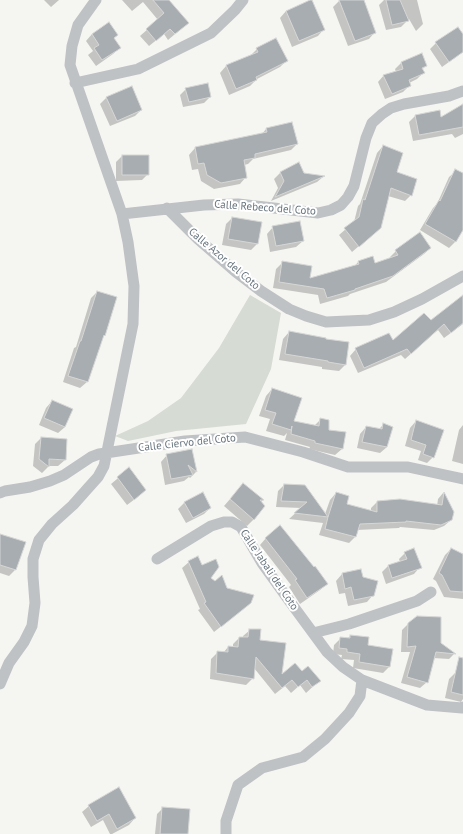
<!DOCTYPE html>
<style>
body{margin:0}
canvas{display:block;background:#f5f5f2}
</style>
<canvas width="463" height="834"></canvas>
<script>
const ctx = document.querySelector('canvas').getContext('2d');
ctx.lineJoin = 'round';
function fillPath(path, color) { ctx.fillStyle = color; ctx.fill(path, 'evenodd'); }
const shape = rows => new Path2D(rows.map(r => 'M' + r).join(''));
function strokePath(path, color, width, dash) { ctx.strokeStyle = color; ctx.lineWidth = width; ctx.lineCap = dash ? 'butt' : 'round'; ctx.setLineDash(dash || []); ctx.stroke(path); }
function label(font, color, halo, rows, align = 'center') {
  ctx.font = font + ' "PT Sans",sans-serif'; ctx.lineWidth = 4; ctx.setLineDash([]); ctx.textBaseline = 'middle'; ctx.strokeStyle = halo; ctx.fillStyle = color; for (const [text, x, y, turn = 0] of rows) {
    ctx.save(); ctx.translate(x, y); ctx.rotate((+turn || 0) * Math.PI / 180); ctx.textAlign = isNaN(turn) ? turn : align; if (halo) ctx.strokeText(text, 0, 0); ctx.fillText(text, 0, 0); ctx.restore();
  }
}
const green = shape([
 [250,295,281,313,271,369,246,424,176,431,128,441,115,436,148,421,181,398,219,348]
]);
const shadow = shape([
 [44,0,59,0,51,7],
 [122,0,168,0,181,29,168,40,164,34,149,46,140,36,158,20,143,2,132,11],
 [342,0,363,0,375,32,369,39,348,46,333,7,339,1],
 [384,0,417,0,423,24,416,31,409,19,401,27,386,30,379,5],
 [312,1,324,29,318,36,292,47,280,18,286,11],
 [108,24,113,38,119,48,113,54,96,66,88,55,93,51,86,41,92,34],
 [463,35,463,52,442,67,430,49,436,43],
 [257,49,286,61,280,67,257,79,250,86,229,95,220,73,226,66,251,56,251,55],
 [401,63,426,65,422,70,423,73,417,79,409,83,410,85,403,92,385,99,378,82,384,75,396,72,395,69],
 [186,89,210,97,204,103,183,107,180,95],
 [107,97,141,110,135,116,110,126,100,104],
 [463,105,463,134,455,138,452,134,413,141,409,122,415,116,440,119],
 [266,129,297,144,291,150,253,159,248,164,244,165,246,177,240,184,214,189,201,181,198,169,192,170,189,155,195,148,262,134],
 [383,146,396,173,411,195,405,201,388,196,373,234,352,252,339,235,354,222,358,206,360,204,377,153],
 [122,156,148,174,142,180,116,181,116,162],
 [456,171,463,174,463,228,455,242,449,248,420,230,433,208,437,204,449,177],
 [280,173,304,174,323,177,317,182,271,201,278,188,274,179],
 [232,218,261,223,257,244,251,250,222,245,226,224],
 [273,227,303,241,296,247,270,252,267,234],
 [430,248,424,254,386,282,350,294,348,296,320,304,318,295,273,288,276,269,283,262,309,279,354,267,358,262,374,264,390,259,390,257,396,251],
 [97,292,104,335,102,337,87,382,80,388,63,382,74,348,76,347,91,298],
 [463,296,463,324,444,338,438,330,405,359,401,355,358,373,350,356,356,349,392,342,430,322],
 [289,332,346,364,339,371,322,369,322,367,279,360,283,339],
 [272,389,293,422,314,426,320,420,328,431,342,449,335,455,309,449,310,447,285,440,287,433,284,436,266,431,270,419,259,416,266,396],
 [52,401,65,427,58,433,39,425,46,408],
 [416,421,433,457,427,463,418,460,421,451,405,446,410,428],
 [384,424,387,447,380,453,357,448,360,434,366,427,378,430],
 [463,425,463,464,452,461,459,430],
 [41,438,66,440,65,460,58,466,48,466,48,467,42,473,33,466,35,444],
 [191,450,196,472,190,478,189,477,184,481,165,485,161,462,167,455],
 [129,469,145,490,139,496,127,505,111,484],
 [243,484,263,500,260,503,254,519,247,526,224,506],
 [284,485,325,514,330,500,336,493,346,505,371,511,371,508,377,502,437,506,438,499,443,493,453,512,451,520,444,526,434,530,400,527,399,528,357,530,355,537,349,543,319,535,323,523,289,519,301,508,276,507,278,491],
 [202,493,210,508,204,514,186,523,178,509,184,503],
 [0,535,15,570,9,576,0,573],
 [266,538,326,584,320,590,300,604,289,587,291,585,260,545],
 [451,549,463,555,463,599,444,597,436,581,433,579,445,555],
 [405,553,420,567,414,574,386,584,382,572,388,566,400,562,399,559],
 [189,562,201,567,210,578,226,588,243,609,214,632,198,610,200,609,182,568],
 [342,574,373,595,367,602,348,606,345,593,339,594,336,581],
 [408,624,454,654,449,659,433,658,427,682,420,688,401,683,410,652,401,652,402,630],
 [250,630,258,641,281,676,302,672,319,681,306,693,300,685,291,693,285,686,275,694,254,668,253,678,246,685,210,679,211,659,218,652,223,653,228,647,233,647,233,644,239,638,243,638,243,636],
 [350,636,367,646,389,667,383,673,353,668,354,660,341,659,342,655,333,654,334,645,341,638,347,639],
 [456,672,463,674,463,699,461,702,445,698,449,679],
 [89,806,135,818,129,825,112,834,110,834,103,820,91,827,82,812],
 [163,808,187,834,155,834,157,814]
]);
const building = shape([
 [153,0,169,0,189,23,175,34,170,29,156,41,146,29,164,13,153,0],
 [310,0,312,0,325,30,299,41,286,11,310,0],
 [339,0,364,0,376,33,355,41,339,0],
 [386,0,400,0,409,21,392,25,386,0],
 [109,22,118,35,114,38,121,48,102,60,94,48,99,45,92,34,109,22],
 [458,27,463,34,463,52,449,62,435,42,458,27],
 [276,38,288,61,256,77,257,80,236,89,226,65,258,52,256,48,276,38],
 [422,53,427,66,422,68,425,73,409,80,411,86,392,94,383,75,403,69,401,62,422,53],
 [208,83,211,97,189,102,185,88,208,83],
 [132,86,142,110,117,121,106,97,132,86],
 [463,104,463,127,419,135,415,115,440,110,441,117,463,104],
 [292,122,298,144,255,154,255,158,244,160,247,178,221,183,207,175,204,163,198,164,195,147,267,132,266,128,292,122],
 [383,145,403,153,397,172,417,179,412,196,391,188,381,228,359,247,344,228,359,217,363,199,365,200,383,145],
 [122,155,149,155,149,175,122,175,122,155],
 [299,162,304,173,325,176,275,197,284,181,280,172,299,162],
 [455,169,463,173,463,230,456,242,425,224,439,200,440,201,455,169],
 [232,217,262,222,258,244,228,239,232,217],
 [300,221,304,241,276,246,272,226,300,221],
 [420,232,431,248,393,276,355,289,355,290,327,298,324,289,279,282,282,261,312,266,310,278,359,264,358,261,373,256,375,263,398,255,395,250,420,232],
 [97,291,117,297,105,336,104,335,88,382,68,376,80,341,81,341,97,291],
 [463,295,463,323,451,333,444,324,411,354,407,349,364,368,355,348,389,333,393,340,424,313,431,320,463,295],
 [289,331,326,338,326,339,349,342,346,365,328,362,328,361,285,354,289,331],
 [272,388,302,398,294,421,319,426,320,418,329,420,329,430,346,432,343,449,315,443,315,441,291,434,292,426,291,430,272,424,276,413,265,410,272,388],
 [52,400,73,409,65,427,44,418,52,400],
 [416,420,444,430,434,458,423,454,426,445,411,440,416,420],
 [383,423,393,427,387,447,362,442,366,426,382,429,383,423],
 [41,437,67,439,66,460,49,459,49,467,39,459,41,437],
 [192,449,197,472,188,465,193,475,171,479,166,454,192,449],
 [129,467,146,490,134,500,117,477,129,467],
 [243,483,264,500,260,500,265,506,254,520,230,499,243,483],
 [284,484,305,485,328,517,336,492,349,496,347,504,377,512,377,501,400,499,442,505,444,492,454,512,452,520,441,525,406,521,406,522,360,524,356,537,325,529,328,517,294,513,307,502,281,501,284,484],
 [203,492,211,508,193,518,184,502,203,492],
 [280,525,314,567,315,566,328,584,307,598,295,580,297,579,265,538,280,525],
 [0,534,26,542,16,570,0,565,0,534],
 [414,548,422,568,392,578,388,565,407,559,404,552,414,548],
 [451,548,463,554,463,592,450,591,442,575,439,573,451,548],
 [198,556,202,565,216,559,219,567,211,578,215,581,222,575,227,588,254,595,251,603,221,627,204,603,206,602,188,561,198,556],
 [361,569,363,577,378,581,374,596,354,600,351,587,345,589,342,573,361,569],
 [417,616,441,617,441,643,456,654,436,652,428,683,407,677,416,646,407,647,408,623,417,616],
 [249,629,261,629,260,640,286,643,282,674,295,663,302,671,308,666,321,681,312,687,307,680,298,687,292,680,282,688,256,657,254,679,216,673,217,651,228,652,228,646,238,647,239,637,248,637,249,629],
 [350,635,369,637,368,645,393,649,390,667,359,662,360,654,347,652,347,649,339,648,340,637,350,638,350,635],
 [459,657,463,658,463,695,451,692,459,657],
 [119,787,136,818,117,829,109,814,97,821,88,805,119,787],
 [162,807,190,809,188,834,160,834,162,807]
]);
const minor = shape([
 [75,83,138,69,211,33,235,10,243,0],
 [167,208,198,239,236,272,261,291,289,309,306,316,326,322,369,320,394,312,422,299,463,276],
 [122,214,204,205,238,204,318,213,331,210,341,205,348,197,354,186,366,138,372,123,382,114,391,108,404,104,449,96,463,91],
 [0,493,5,491,30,487,50,481,64,475,91,457,99,454,185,441,245,437,303,452,348,467,408,467,463,479],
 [157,559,211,526,224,522,232,522,241,527,262,563,288,599,327,652,343,667,362,680,427,705,462,708,463,707],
 [313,633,349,624,417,601,431,592],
 [0,684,9,663,24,642,32,626,35,603,33,577,33,559,39,540,52,524,73,505,89,487,98,477,104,466,133,324,134,286,128,242,122,214,70,65,72,46,78,25,93,4,96,0],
 [226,834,226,821,238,785,262,768,303,757,325,739,349,713,360,696,362,680]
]);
const streetNames = [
 ["Calle Rebeco del Coto",265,208,4],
 ["Calle Azor del Coto",224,259,40],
 ["Calle Ciervo del Coto",187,443,-6],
 ["Calle Jabali del Coto",269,570,56]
];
fillPath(green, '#d6dbd4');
fillPath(shadow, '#0003');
fillPath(building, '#a7adb1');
strokePath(building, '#d6d6d5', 1);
strokePath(minor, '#bfc2c5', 11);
label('11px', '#68757f', '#fff', streetNames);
</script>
